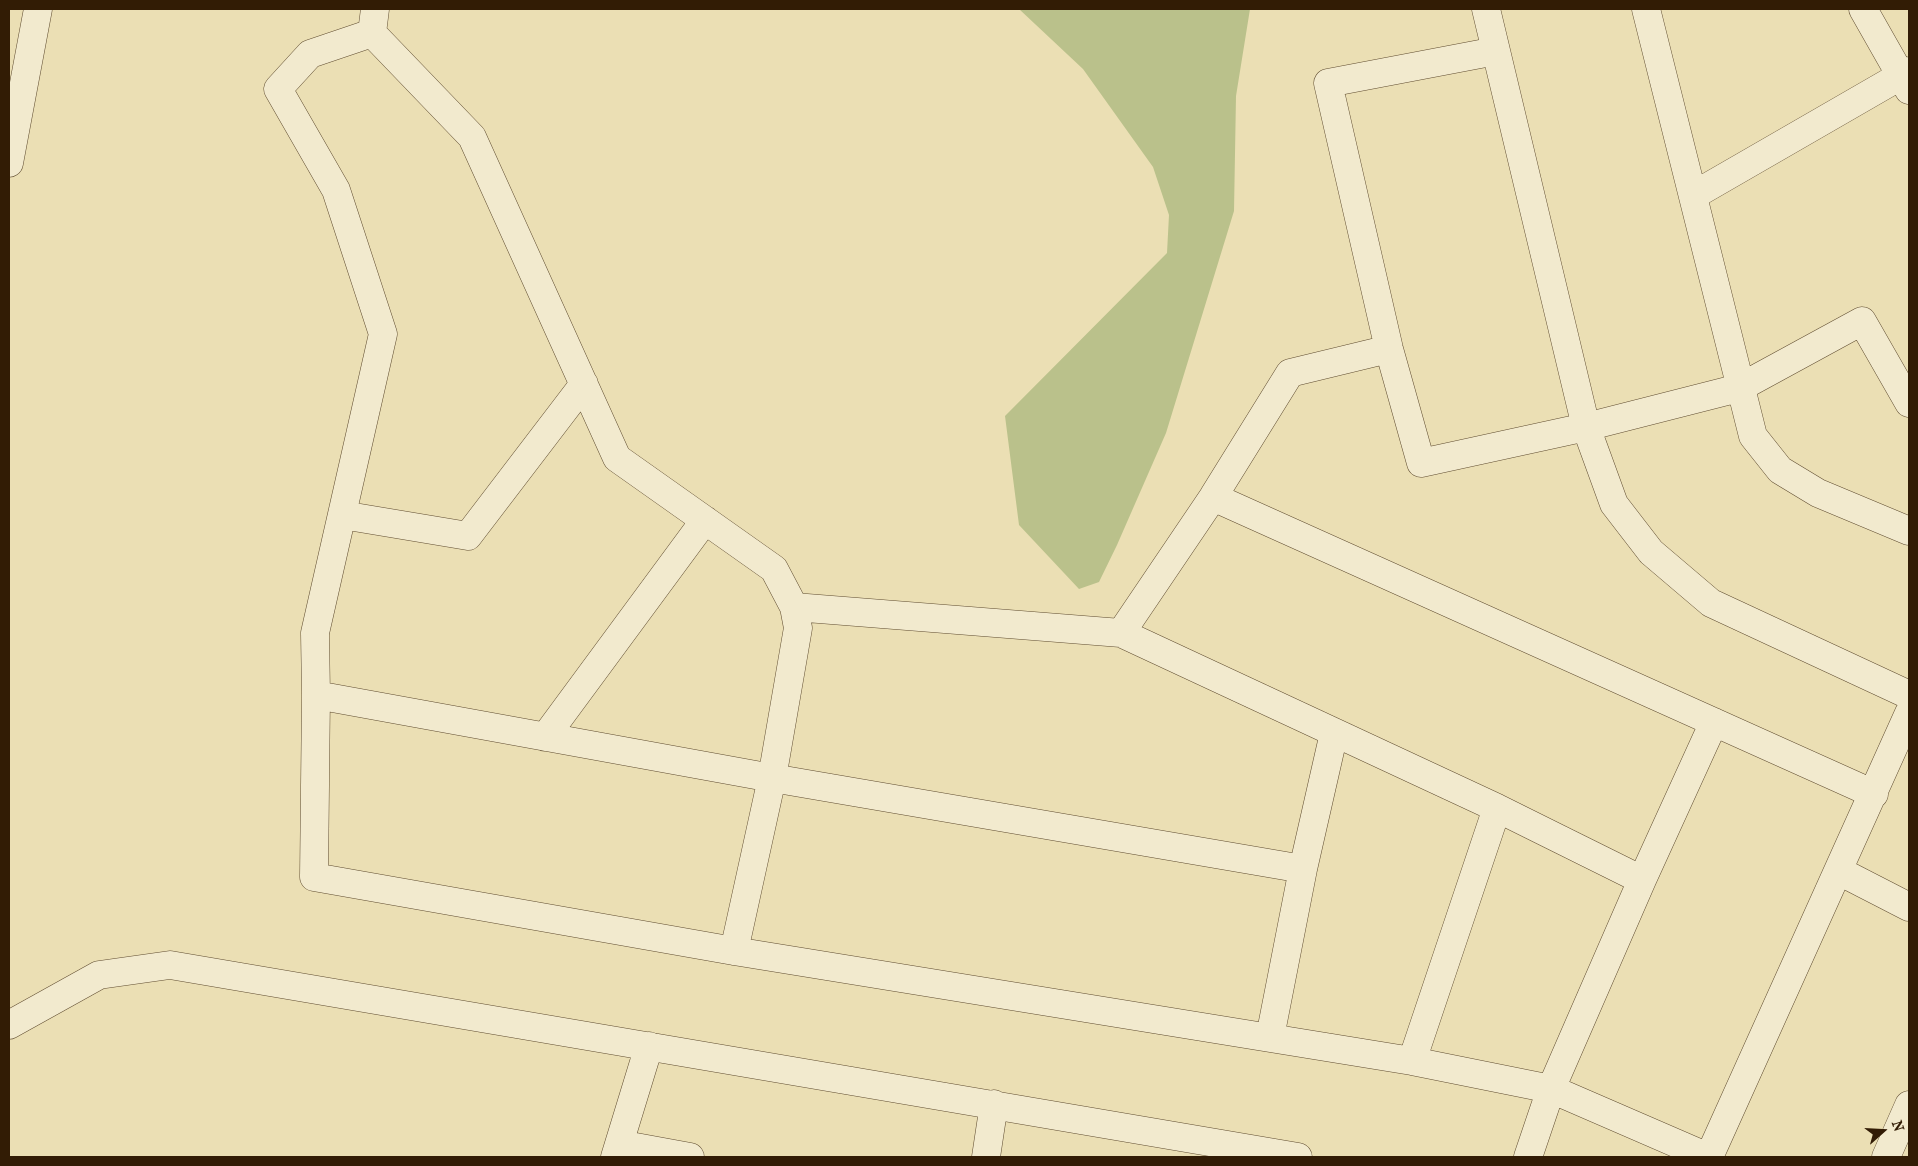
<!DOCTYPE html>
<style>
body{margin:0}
#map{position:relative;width:1918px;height:1166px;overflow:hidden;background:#ebdfb4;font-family:"IM FELL French Canon",serif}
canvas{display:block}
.frame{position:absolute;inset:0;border:10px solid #321c05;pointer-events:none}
.north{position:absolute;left:1858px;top:1106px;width:50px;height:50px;-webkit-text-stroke:4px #f2eace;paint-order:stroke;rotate:71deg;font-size:14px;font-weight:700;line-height:20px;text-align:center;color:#321c05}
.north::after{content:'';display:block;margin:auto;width:18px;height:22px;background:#321c05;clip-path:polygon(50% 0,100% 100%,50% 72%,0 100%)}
</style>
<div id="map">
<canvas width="1918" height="1166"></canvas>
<div class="frame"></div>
<div class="north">N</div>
</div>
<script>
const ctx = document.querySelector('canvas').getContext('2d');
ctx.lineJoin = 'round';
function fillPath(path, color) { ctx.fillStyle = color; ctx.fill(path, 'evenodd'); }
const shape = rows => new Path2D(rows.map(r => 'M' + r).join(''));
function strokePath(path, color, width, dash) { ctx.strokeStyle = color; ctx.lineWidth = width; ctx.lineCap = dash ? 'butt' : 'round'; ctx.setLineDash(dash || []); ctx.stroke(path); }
const green = shape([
 [1019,9,1250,9,1236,96,1234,211,1166,433,1117,545,1099,582,1079,589,1019,525,1005,416,1167,253,1169,215,1153,167,1083,69]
]);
const minor = shape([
 [1486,9,1586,427,1614,504,1651,552,1711,603,1909,695],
 [1646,9,1753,436,1780,470,1818,493,1909,531],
 [1863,9,1909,90],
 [372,33,375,9],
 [1496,51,1328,83,1389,349,1421,463,1586,427,1739,388,1862,321,1909,403],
 [9,163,38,9],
 [1694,195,1909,71],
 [1213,497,1874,794],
 [342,515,468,536,584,384],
 [794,607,1121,633,1497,808,1642,880],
 [1121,633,1213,497,1290,373,1389,349],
 [316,695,772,778,1303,869],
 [545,737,705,520],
 [1839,871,1909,907],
 [734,951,772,778,798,628,794,607,774,569,617,458,472,137,372,33,310,54,278,89,336,190,383,334,315,633,316,695,314,877,734,951,1412,1061,1551,1089,1708,1157],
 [9,1025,99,975,170,965,1298,1157],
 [1270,1037,1303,869,1334,733],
 [1412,1061,1497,808],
 [619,1144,690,1157],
 [615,1157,649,1046],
 [986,1157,994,1104],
 [1528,1157,1551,1089,1642,880,1714,722],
 [1709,1157,1909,713],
 [1886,1157,1909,1105]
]);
fillPath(green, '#bac18b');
strokePath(minor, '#604d31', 29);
strokePath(minor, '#f2eace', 28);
</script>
